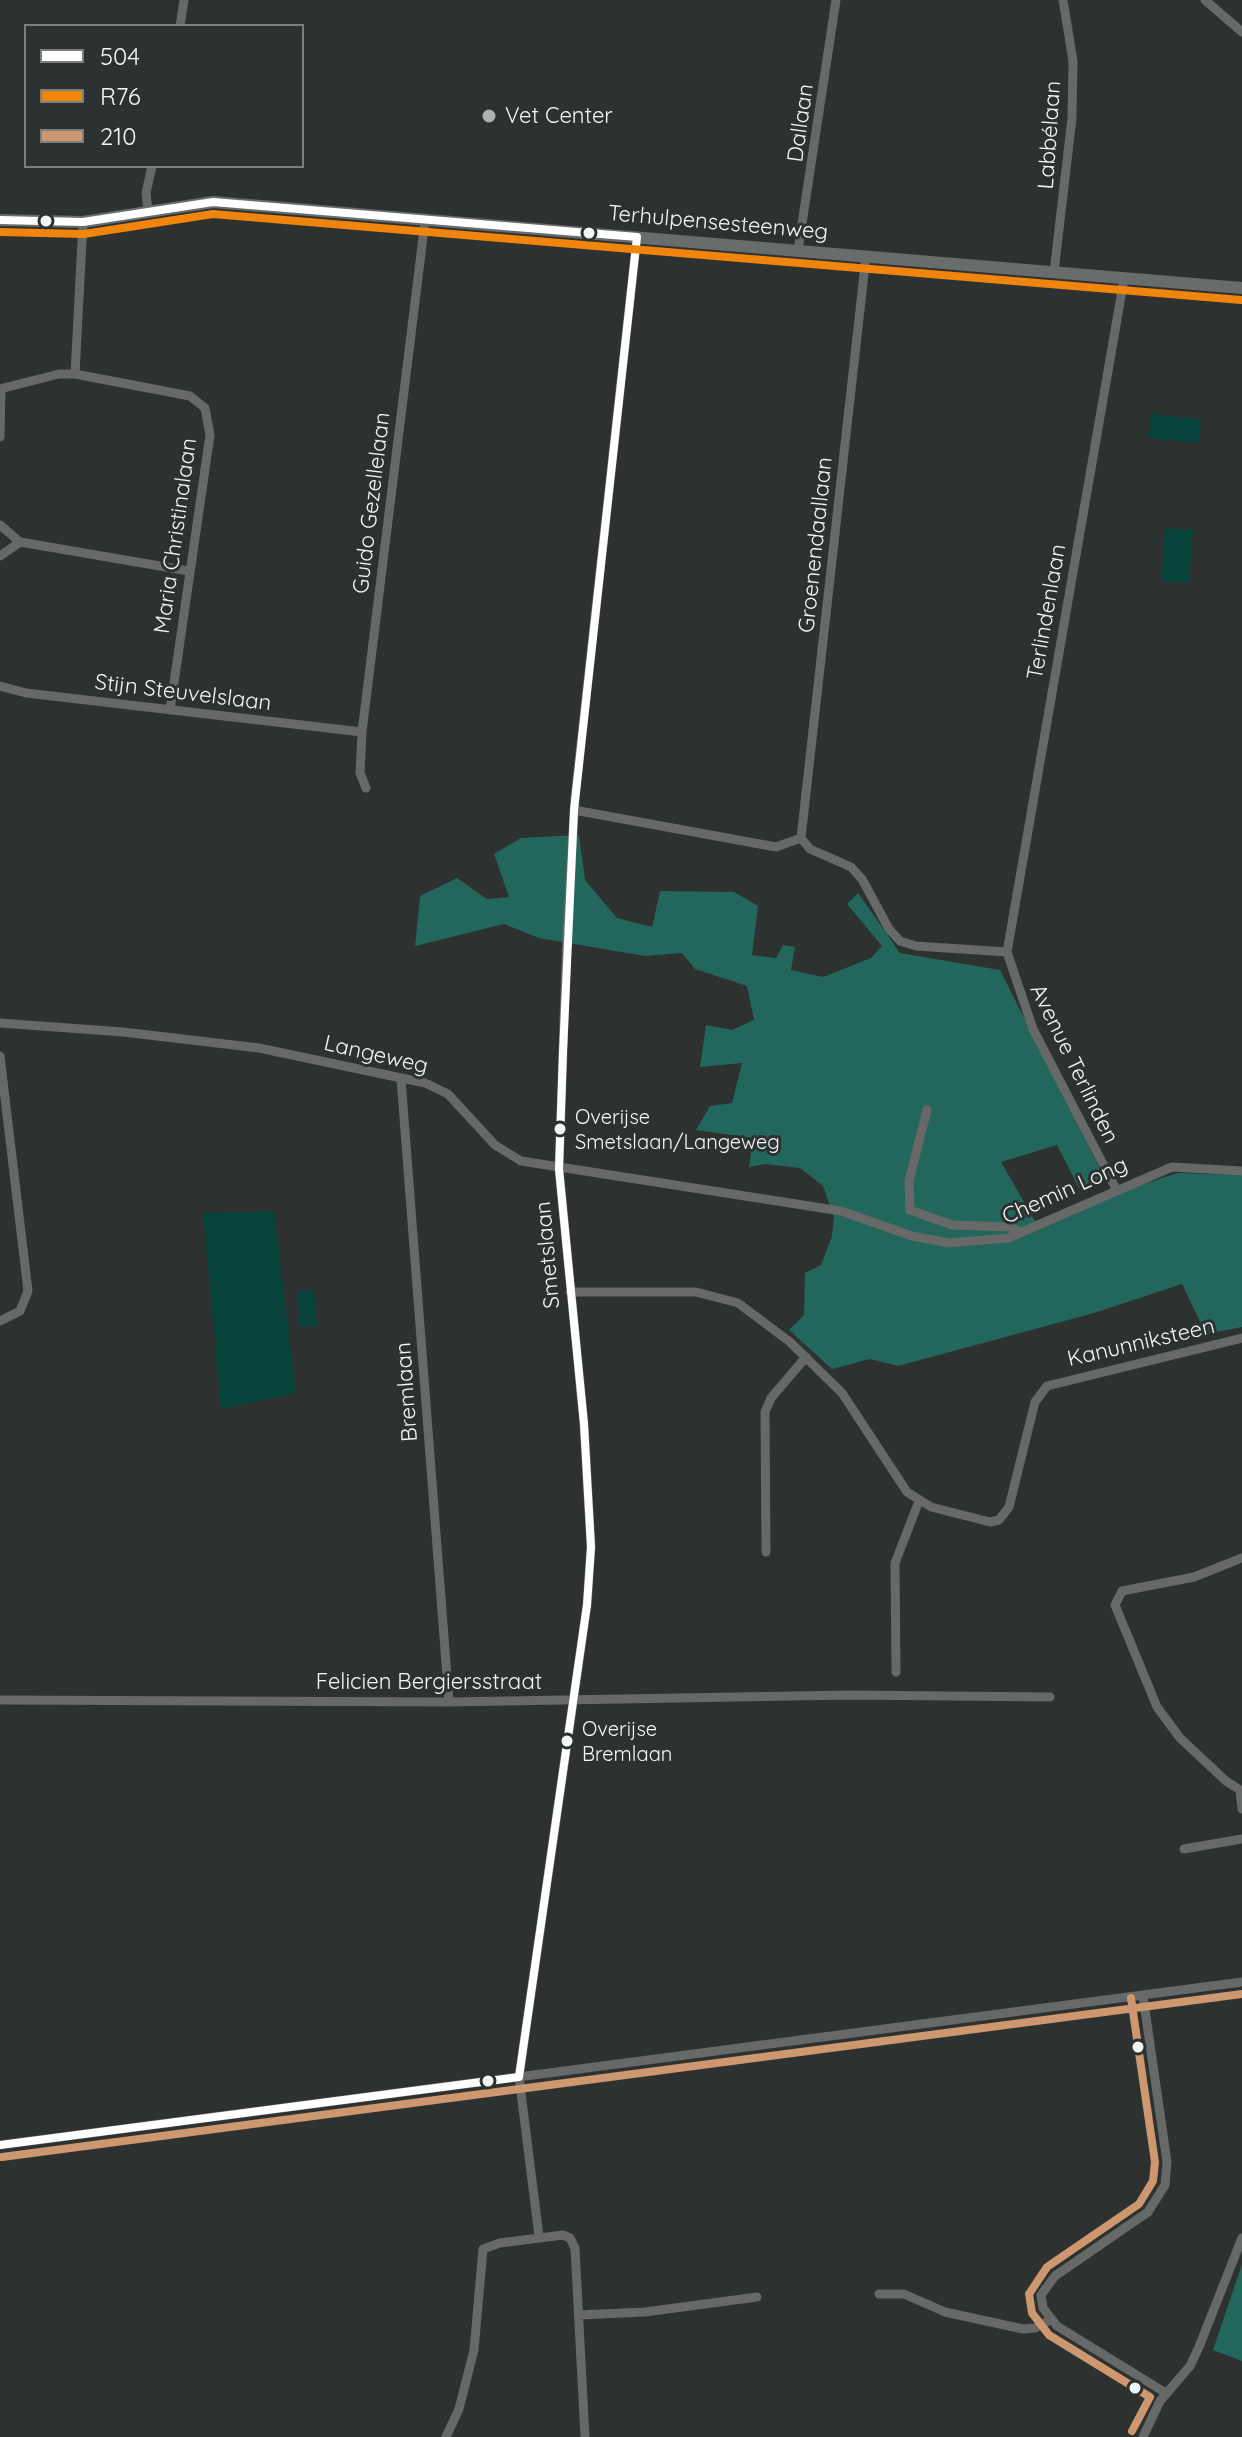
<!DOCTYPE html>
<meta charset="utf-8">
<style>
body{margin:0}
#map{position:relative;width:1242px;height:2437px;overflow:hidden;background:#2d3130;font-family:Quicksand,sans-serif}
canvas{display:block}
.legend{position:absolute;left:24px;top:24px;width:280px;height:144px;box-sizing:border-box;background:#2c3231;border:2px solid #7b807f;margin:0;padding:10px 14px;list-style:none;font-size:24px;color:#f2f6f5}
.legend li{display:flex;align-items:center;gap:16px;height:40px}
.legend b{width:40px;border:2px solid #7b807f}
</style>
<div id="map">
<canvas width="1242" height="2437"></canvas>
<ul class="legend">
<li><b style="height:10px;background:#fff"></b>504</li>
<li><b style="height:10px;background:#f1840d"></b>R76</li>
<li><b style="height:10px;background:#cd976f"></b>210</li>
</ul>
</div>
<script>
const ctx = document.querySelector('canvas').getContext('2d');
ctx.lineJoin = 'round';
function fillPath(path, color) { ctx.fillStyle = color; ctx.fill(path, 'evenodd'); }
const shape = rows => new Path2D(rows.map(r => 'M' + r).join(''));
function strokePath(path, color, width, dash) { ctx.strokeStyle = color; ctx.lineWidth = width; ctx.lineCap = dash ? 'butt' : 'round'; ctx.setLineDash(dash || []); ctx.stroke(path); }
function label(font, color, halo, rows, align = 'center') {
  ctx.font = font + ' Quicksand,sans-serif'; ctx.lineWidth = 6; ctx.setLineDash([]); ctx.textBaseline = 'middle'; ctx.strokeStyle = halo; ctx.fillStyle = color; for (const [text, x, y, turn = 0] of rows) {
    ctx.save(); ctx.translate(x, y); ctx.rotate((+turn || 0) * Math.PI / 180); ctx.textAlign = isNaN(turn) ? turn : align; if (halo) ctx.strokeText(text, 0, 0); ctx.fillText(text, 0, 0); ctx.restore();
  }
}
const green = shape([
 [1151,414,1201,419,1198,443,1148,438],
 [1165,528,1193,530,1189,583,1161,581],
 [274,1211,296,1393,221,1409,203,1213],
 [314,1289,317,1326,300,1327,297,1291]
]);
const forest = shape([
 [579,835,585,880,617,918,652,927,660,891,734,892,758,906,752,955,776,958,783,945,795,947,791,970,823,977,871,958,882,946,847,904,858,893,900,953,1000,970,1104,1177,1079,1188,1057,1145,1001,1162,1035,1221,1177,1173,1242,1175,1242,1327,1206,1334,1182,1284,1094,1313,898,1366,870,1359,832,1369,789,1330,804,1315,805,1273,821,1265,832,1236,834,1217,823,1186,800,1168,765,1164,749,1167,753,1138,696,1130,710,1106,732,1103,742,1063,700,1067,706,1025,732,1030,754,1020,747,986,695,969,682,953,645,956,539,938,504,924,415,946,420,896,457,878,487,899,509,897,494,854,521,838],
 [1242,2264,1242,2361,1213,2350]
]);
const street = shape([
 [1205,0,1242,32],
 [180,26,184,0],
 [148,211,146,193,152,166],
 [798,250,836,0],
 [1054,272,1072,118,1073,61,1063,0],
 [75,374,83,222],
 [0,389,59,374,75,374,190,396,205,408,210,435,170,710],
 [0,437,1,389],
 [0,525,20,542],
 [0,556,20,542,189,571],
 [0,686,26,693,362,732],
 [366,788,360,773,362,732,425,221],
 [574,810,776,847,801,838,810,849,851,867,862,879,889,929,900,941,916,946,1007,952],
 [801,838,866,256],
 [0,1023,123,1032,259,1048,425,1083,448,1094,495,1145,521,1161,841,1211,912,1236,949,1243,1008,1238,1172,1167,1242,1171],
 [0,1056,28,1291,20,1311,0,1321],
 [401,1079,449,1702],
 [927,1110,909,1181,910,1210,952,1225,1010,1227,1021,1232],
 [1116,1189,1033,1029,1007,952,1124,279],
 [570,1292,696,1292,738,1303,790,1342,842,1393,907,1492,931,1507,990,1522,999,1520,1009,1507,1035,1402,1047,1386,1242,1338],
 [766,1552,765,1412,771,1398,806,1357],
 [1242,1558,1194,1577,1122,1591,1115,1605,1157,1707,1180,1738,1226,1781,1240,1790,1242,1809],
 [896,1672,895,1563,919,1501],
 [0,1700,449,1702,850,1695,1050,1697],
 [1184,1849,1242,1839],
 [1143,1996,1167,2162,1165,2185,1148,2212,1055,2276,1041,2295,1043,2308,1057,2326,1166,2393],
 [0,2145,1242,1982],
 [539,2236,519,2077,587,1605,591,1547,584,1424,559,1169,567,933,575,798,637,237],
 [879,2294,904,2294,945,2312,1023,2329,1035,2328,1050,2320],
 [579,2315,645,2312,757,2297],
 [446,2437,459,2409,474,2350,483,2249,500,2243,563,2235,570,2238,575,2248,585,2437],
 [1143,2437,1160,2401,1190,2366,1199,2347,1242,2238]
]);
const secondary = shape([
 [0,220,83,222,213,202,1242,288]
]);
const bus1 = shape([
 [0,220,83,222,213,202,637,237],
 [519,2077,587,1605,591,1547,584,1424,559,1169,563,1052,574,810,637,237],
 [0,2145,519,2077]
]);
const bus2 = shape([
 [0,232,84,234,213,214,1241,300]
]);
const bus3 = shape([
 [1131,1998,1155,2162,1153,2181,1139,2204,1047,2267,1029,2294,1032,2313,1049,2335,1150,2397,1132,2431],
 [2,2157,1242,1994]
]);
const markers = [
 [489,116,8,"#adb1b0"],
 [46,221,7,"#f2f6f5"],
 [589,233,7,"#f2f6f5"],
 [560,1129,7,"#f2f6f5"],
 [567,1741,7,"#f2f6f5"],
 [1138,2047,7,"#f2f6f5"],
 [488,2081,7,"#f2f6f5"],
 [1135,2388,7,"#f2f6f5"]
];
const busNames = [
 ["Overijse",575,1118],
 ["Smetslaan/Langeweg",575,1143],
 ["Overijse",582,1730],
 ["Bremlaan",582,1755]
];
const poiNames = [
 ["Vet Center",505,116]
];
const streetNames = [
 ["Dallaan",801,123,-82],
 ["Labbélaan",1050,135,-86],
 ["Terhulpensesteenweg",718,223,5],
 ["Guido Gezellelaan",372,503,-83],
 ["Maria Christinalaan",176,536,-82],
 ["Groenendaallaan",816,545,-84],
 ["Terlindenlaan",1047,612,-80],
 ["Stijn Steuvelslaan",183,693,7],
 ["Langeweg",376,1055,13],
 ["Avenue Terlinden",1074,1064,64],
 ["Chemin Long",1065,1191,-24],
 ["Smetslaan",548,1255,-95],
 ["Kanunniksteen",1141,1343,-13],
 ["Bremlaan",407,1392,-94],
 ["Felicien Bergiersstraat",429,1682]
];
fillPath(green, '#09443c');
fillPath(forest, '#23665b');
strokePath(street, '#676868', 9);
strokePath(secondary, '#686c6c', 12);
strokePath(bus1, '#fff', 8);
strokePath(bus2, '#f1840d', 8);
strokePath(bus3, '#cd976f', 8);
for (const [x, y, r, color] of markers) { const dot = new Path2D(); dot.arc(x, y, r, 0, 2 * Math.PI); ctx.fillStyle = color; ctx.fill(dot); strokePath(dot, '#2c3231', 3); }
label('20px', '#f2f6f5', '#2c3231', busNames, 'left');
label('22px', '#f2f6f5', '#2c3231', poiNames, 'left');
label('22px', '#f2f6f5', '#2c3231', streetNames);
</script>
